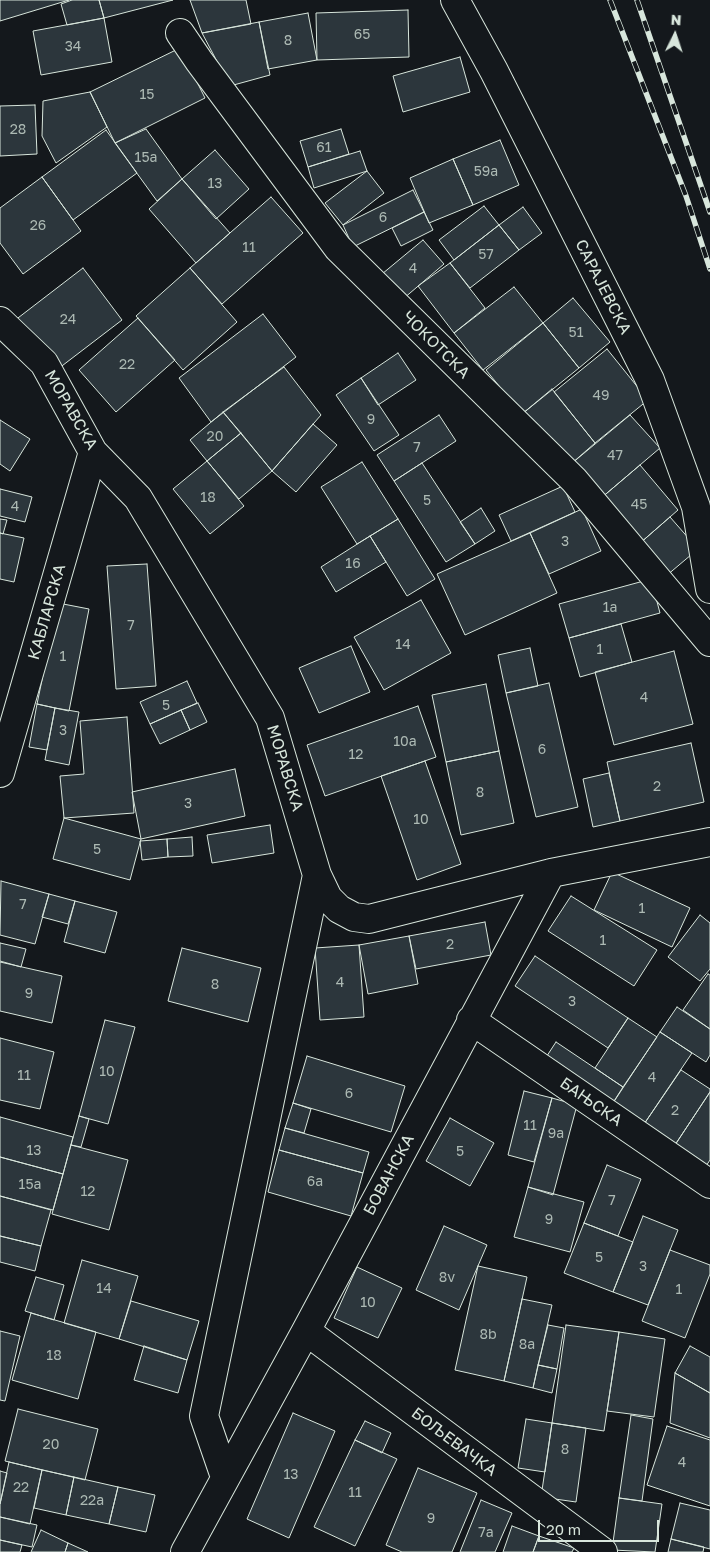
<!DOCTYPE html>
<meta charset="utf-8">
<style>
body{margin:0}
#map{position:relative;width:710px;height:1552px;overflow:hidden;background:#14181c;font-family:"Golos Text",sans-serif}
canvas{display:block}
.north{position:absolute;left:650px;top:10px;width:50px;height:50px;-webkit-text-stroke:4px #14181c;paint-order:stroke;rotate:4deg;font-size:14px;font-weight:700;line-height:20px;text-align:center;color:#d8e6dc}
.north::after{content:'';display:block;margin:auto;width:18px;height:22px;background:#d8e6dc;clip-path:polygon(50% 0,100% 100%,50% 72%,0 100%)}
.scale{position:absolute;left:538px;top:1520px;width:121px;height:22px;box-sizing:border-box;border:2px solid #d8e6dc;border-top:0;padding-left:6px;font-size:15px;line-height:18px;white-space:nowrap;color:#d8e6dc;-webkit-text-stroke:4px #14181c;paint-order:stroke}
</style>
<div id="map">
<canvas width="710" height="1552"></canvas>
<div class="north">N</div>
<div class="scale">20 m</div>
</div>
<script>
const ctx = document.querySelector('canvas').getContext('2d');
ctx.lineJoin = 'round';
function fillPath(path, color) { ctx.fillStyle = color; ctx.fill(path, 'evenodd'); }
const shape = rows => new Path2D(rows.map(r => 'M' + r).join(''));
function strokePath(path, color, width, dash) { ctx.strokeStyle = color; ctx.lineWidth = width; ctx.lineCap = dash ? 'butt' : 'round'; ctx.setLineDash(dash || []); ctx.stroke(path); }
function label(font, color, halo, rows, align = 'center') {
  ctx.font = font + ' "Golos Text",sans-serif'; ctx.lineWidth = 4; ctx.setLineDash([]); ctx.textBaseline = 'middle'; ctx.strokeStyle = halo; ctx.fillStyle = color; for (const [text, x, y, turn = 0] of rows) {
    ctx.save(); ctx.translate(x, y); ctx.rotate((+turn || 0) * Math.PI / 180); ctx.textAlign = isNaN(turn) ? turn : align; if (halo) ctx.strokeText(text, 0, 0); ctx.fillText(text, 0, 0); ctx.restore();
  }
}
const building = shape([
 [0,0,69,0,0,21,0,0],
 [72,0,99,0,104,18,67,25,61,4,72,0],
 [99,0,173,0,104,18,99,0],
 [190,0,246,0,251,24,202,33,190,0],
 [408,10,409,57,317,60,316,13,408,10],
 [308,13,317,60,268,69,259,22,308,13],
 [104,18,112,62,41,75,33,31,104,18],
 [259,22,270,75,230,86,202,33,259,22],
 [180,48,205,98,115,143,90,92,180,48],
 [460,57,470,92,403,112,393,76,460,57],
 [90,92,107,127,56,163,42,136,43,101,90,92],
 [35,105,37,154,0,156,0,106,35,105],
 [146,129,182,179,157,201,115,143,146,129],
 [341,129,349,154,308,167,300,141,341,129],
 [106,130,137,173,73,220,42,177,106,130],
 [500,140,519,185,473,205,453,159,500,140],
 [215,150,249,189,216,219,182,179,215,150],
 [360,151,367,171,314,188,308,167,360,151],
 [453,159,473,205,429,223,410,178,453,159],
 [367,171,384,193,343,225,325,203,367,171],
 [42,177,81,231,23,274,0,243,0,208,42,177],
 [182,179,230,233,196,263,149,209,182,179],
 [413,190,424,212,353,247,343,225,413,190],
 [271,197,303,233,222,304,190,268,271,197],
 [484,206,499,225,454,260,439,240,484,206],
 [523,207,542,233,519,250,499,225,523,207],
 [424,212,433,230,401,246,392,228,424,212],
 [499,225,519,250,470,288,450,263,499,225],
 [423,240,444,264,403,299,382,274,423,240],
 [450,263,485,308,454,333,418,286,450,263],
 [83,268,122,320,54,372,14,321,83,268],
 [190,268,237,322,183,370,136,316,190,268],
 [514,287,543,323,483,370,454,333,514,287],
 [573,298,610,342,579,368,543,323,573,298],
 [263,314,296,357,211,422,179,378,263,314],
 [138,318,175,360,116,412,79,370,138,318],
 [543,323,579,368,522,414,486,370,543,323],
 [607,349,648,400,595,443,554,392,607,349],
 [398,353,416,380,378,405,361,378,398,353],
 [284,367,321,415,272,471,223,412,284,367],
 [361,378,399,435,374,451,336,395,361,378],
 [552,389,595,443,571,464,522,414,552,389],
 [223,412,241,433,207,461,190,440,223,412],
 [439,415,456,441,394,481,377,455,439,415],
 [630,415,660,448,600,499,571,464,630,415],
 [0,420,30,439,10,471,0,464,0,420],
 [313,424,337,445,296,492,272,471,313,424],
 [241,433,272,471,239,499,207,461,241,433],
 [207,461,244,506,210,534,173,489,207,461],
 [362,462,398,519,357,544,321,487,362,462],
 [422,463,475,544,446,562,394,481,422,463],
 [640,465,678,510,639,544,600,499,640,465],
 [563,486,575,512,511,541,499,515,563,486],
 [0,489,32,497,25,522,0,516,0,489],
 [481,508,495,531,475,544,460,522,481,508],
 [582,509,601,551,549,574,530,533,582,509],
 [670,517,698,549,666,576,639,544,670,517],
 [0,519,7,520,3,534,0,533,0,519],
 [398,519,435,579,407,596,370,536,398,519],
 [0,533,24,538,14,582,0,579,0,533],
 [530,533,557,593,465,635,437,574,530,533],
 [370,536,386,562,336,592,321,567,370,536],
 [147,564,156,686,116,689,107,566,147,564],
 [651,579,660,613,569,638,559,604,651,579],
 [421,600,451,653,384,690,354,637,421,600],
 [58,603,89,609,69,711,37,704,58,603],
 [621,624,632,662,580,677,569,638,621,624],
 [351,646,370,692,319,713,299,668,351,646],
 [530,648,538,686,506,693,498,655,530,648],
 [674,651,693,724,614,745,595,672,674,651],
 [187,681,197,703,150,724,140,702,187,681],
 [549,683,578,807,536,817,506,693,549,683],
 [486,684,499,751,446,762,432,695,486,684],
 [198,703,207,722,190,730,181,710,198,703],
 [37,704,55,708,47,750,29,747,37,704],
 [418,706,436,757,325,796,307,745,418,706],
 [55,708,79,712,69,765,45,760,55,708],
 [181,710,190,730,160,744,150,724,181,710],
 [127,717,134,813,64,818,60,776,84,774,80,721,127,717],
 [691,743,704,802,620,821,607,762,691,743],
 [499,751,514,823,461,835,446,762,499,751],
 [425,761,461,864,417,880,381,776,425,761],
 [235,769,245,816,141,839,132,792,235,769],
 [609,773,620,821,593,827,583,779,609,773],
 [64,818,141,839,130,880,53,859,64,818],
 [270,825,274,853,212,863,207,835,270,825],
 [192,837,193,856,168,857,167,839,192,837],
 [167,839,168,857,142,860,140,841,167,839],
 [612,872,690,908,672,947,594,910,612,872],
 [1,881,49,894,35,944,0,935,1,881],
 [49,894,75,901,68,924,42,917,49,894],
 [571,896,657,950,634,986,548,931,571,896],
 [75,901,117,912,105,953,64,942,75,901],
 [700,915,710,923,710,969,700,981,668,957,700,915],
 [485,922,491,955,416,969,409,936,485,922],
 [409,936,418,984,368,994,359,945,409,936],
 [0,943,26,949,21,967,0,961,0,943],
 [359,945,364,1017,320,1020,315,948,359,945],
 [182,948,261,968,248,1022,168,1001,182,948],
 [535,956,628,1018,608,1048,515,986,535,956],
 [0,962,62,976,52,1023,0,1011,0,962],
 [708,974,710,975,710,1029,683,1010,708,974],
 [677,1007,710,1029,710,1055,706,1062,660,1032,677,1007],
 [628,1018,657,1037,623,1087,595,1068,628,1018],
 [105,1020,135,1027,108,1124,79,1116,105,1020],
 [660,1032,692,1053,640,1130,609,1109,660,1032],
 [0,1038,54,1052,40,1109,0,1100,0,1038],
 [556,1042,623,1087,609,1109,541,1065,556,1042],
 [307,1056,405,1086,391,1132,293,1103,307,1056],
 [681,1070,710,1089,710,1092,671,1151,640,1130,681,1070],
 [524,1091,552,1098,534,1162,508,1155,524,1091],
 [710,1092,710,1160,702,1172,671,1151,710,1092],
 [552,1098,577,1105,553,1195,528,1187,552,1098],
 [293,1103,311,1109,304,1133,285,1128,293,1103],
 [79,1116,89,1119,81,1147,71,1145,79,1116],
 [0,1117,73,1137,63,1174,0,1157,0,1117],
 [450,1118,494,1143,470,1186,426,1161,450,1118],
 [285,1128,369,1152,363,1173,279,1150,285,1128],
 [71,1145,128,1160,109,1230,52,1214,71,1145],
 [279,1150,363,1173,351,1216,268,1192,279,1150],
 [0,1157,63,1174,53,1210,0,1196,0,1157],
 [607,1165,641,1179,618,1236,584,1223,607,1165],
 [528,1187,584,1202,570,1252,514,1237,528,1187],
 [0,1196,51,1210,41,1246,0,1236,0,1196],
 [643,1216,678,1230,648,1305,613,1292,643,1216],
 [584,1223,633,1242,613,1292,564,1273,584,1223],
 [444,1226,487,1245,459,1310,416,1290,444,1226],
 [0,1236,41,1246,35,1271,0,1262,0,1236],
 [670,1250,710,1265,710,1274,685,1338,642,1321,670,1250],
 [82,1260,138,1276,119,1339,64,1323,82,1260],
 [478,1266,527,1277,504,1381,455,1370,478,1266],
 [357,1267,402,1288,378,1338,334,1318,357,1267],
 [36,1277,64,1285,54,1320,25,1311,36,1277],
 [522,1299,552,1305,533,1388,504,1381,522,1299],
 [131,1301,199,1321,187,1360,119,1339,131,1301],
 [31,1313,96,1332,78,1399,12,1380,31,1313],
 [548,1325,564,1328,557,1369,538,1365,548,1325],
 [566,1325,619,1332,604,1431,552,1423,566,1325],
 [0,1331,20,1336,5,1401,0,1400,0,1331],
 [619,1332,665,1339,654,1417,607,1411,619,1332],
 [144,1346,187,1360,178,1393,134,1380,144,1346],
 [690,1346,710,1357,710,1393,675,1373,690,1346],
 [538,1365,557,1369,552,1393,533,1388,538,1365],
 [675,1373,710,1393,710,1438,670,1423,675,1373],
 [18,1409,98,1429,85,1480,5,1461,18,1409],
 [293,1413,335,1431,289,1538,247,1519,293,1413],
 [631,1415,653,1419,642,1501,619,1498,631,1415],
 [526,1419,552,1423,545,1472,518,1468,526,1419],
 [365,1421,391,1433,382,1453,355,1440,365,1421],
 [552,1423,586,1428,576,1502,541,1497,552,1423],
 [667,1426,710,1440,710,1506,647,1485,667,1426],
 [355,1440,397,1459,355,1546,314,1527,355,1440],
 [9,1462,42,1470,30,1524,0,1517,0,1504,9,1462],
 [418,1468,477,1493,452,1552,402,1552,386,1545,418,1468],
 [42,1470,74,1477,66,1515,34,1508,42,1470],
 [0,1471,7,1473,0,1504,0,1471],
 [74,1477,118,1487,109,1524,66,1515,74,1477],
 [118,1487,155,1495,146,1532,109,1524,118,1487],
 [619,1498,662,1504,655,1552,612,1550,619,1498],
 [481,1500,512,1513,495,1552,460,1552,481,1500],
 [680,1503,710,1510,710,1549,671,1539,680,1503],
 [0,1517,37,1525,32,1547,0,1540,0,1517],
 [512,1526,539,1536,533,1552,503,1552,512,1526],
 [41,1530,68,1543,65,1552,31,1552,41,1530],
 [539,1536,574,1548,572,1552,533,1552,539,1536],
 [671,1539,704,1547,703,1552,668,1552,671,1539],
 [0,1540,22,1545,20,1552,0,1552,0,1540],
 [68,1543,88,1552,65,1552,68,1543]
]);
const minor = shape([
 [455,0,494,71,650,380,696,507,710,589],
 [180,33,199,61,338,248,574,480,710,642],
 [0,321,44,363,93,452,138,498,270,718,317,875,328,898,339,909,354,917,369,919,551,873,710,842],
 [0,773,93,452],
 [471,1020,710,1184],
 [306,1331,603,1552],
 [225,1477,204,1416,317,875],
 [185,1552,306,1331,551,873]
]);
const rail = shape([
 [610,0,686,196,710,269],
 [637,0,710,212]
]);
const numberNames = [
 ["65",362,35],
 ["8",288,41],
 ["34",73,47],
 ["15",147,95],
 ["28",18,130],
 ["61",324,148],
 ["15a",146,158],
 ["59a",486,172],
 ["13",215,184],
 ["6",383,218],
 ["26",38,226],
 ["11",249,248],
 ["57",486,255],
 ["4",413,269],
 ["24",68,320],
 ["51",576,333],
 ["22",127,365],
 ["49",601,396],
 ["9",371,420],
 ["20",215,437],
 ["7",417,448],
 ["47",615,456],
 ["18",208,498],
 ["5",427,501],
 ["45",639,505],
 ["4",15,507],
 ["3",565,542],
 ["16",353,564],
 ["1a",610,608],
 ["7",131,626],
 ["14",403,645],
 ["1",600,650],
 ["1",63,657],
 ["4",644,698],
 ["5",166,706],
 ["3",63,731],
 ["10a",405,742],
 ["6",542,750],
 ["12",356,755],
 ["2",657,787],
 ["8",480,793],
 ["3",188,804],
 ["10",421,820],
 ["5",97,850],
 ["7",23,905],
 ["1",642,909],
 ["1",603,941],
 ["2",450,945],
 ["4",340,983],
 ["8",215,985],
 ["9",29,994],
 ["3",572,1002],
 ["10",107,1072],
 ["11",24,1076],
 ["4",652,1078],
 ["6",349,1094],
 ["2",675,1111],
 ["11",530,1126],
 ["9a",556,1134],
 ["13",34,1151],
 ["5",460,1152],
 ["6a",315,1182],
 ["15a",30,1185],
 ["12",88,1192],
 ["7",612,1201],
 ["9",549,1220],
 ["5",599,1258],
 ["3",643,1267],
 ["8v",447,1278],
 ["14",104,1289],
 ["1",679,1290],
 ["10",368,1303],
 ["8b",488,1335],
 ["8a",527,1345],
 ["18",54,1356],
 ["20",51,1445],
 ["8",565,1450],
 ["4",682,1463],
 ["13",291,1475],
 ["22",21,1488],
 ["11",355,1493],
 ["22a",92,1501],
 ["9",431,1519],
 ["7a",486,1533]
];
const streetNames = [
 ["САРАЈЕВСКА",603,287,63],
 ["ЧОКОТСКА",436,345,45],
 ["МОРАВСКА",71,410,60],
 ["КАБЛАРСКА",47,612,-74],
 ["МОРАВСКА",285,768,73],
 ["БАЊСКА",591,1102,35],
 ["БОВАНСКА",389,1175,-62],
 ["БОЉЕВАЧКА",454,1442,37]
];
fillPath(building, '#2c363c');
strokePath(building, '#d8e6dc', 1);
strokePath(minor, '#d8e6dc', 30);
strokePath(minor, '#14181c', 28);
strokePath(rail, '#d8e6dc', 5.5);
strokePath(rail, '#14181c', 4, [11]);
label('14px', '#adbab4', null, numberNames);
label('16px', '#d8e6dc', '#14181c', streetNames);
</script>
